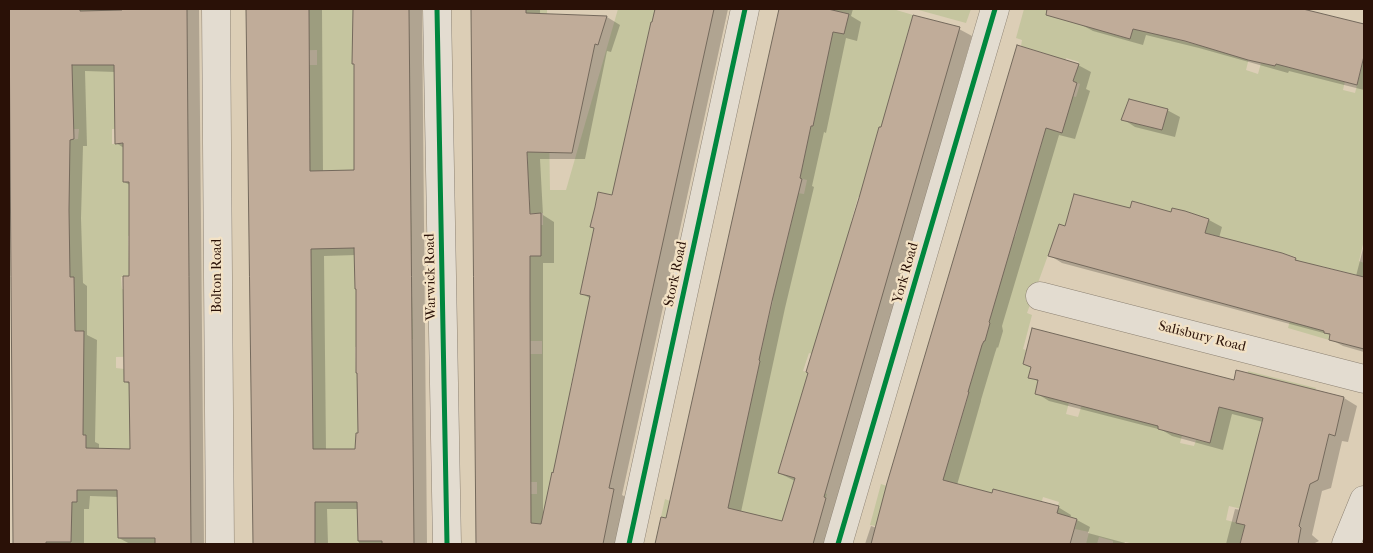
<!DOCTYPE html>
<style>
body{margin:0}
#map{position:relative;width:1373px;height:553px;overflow:hidden;background:#dcceb6;font-family:"IM FELL French Canon",serif}
canvas{display:block}
.frame{position:absolute;inset:0;border:10px solid #2a1107;pointer-events:none}
</style>
<div id="map">
<canvas width="1373" height="553"></canvas>
<div class="frame"></div>
</div>
<script>
const ctx = document.querySelector('canvas').getContext('2d');
ctx.lineJoin = 'round';
function fillPath(path, color) { ctx.fillStyle = color; ctx.fill(path, 'evenodd'); }
const shape = rows => new Path2D(rows.map(r => 'M' + r).join(''));
function strokePath(path, color, width, dash) { ctx.strokeStyle = color; ctx.lineWidth = width; ctx.lineCap = dash ? 'butt' : 'round'; ctx.setLineDash(dash || []); ctx.stroke(path); }
function label(font, color, halo, rows, align = 'center') {
  ctx.font = font + ' "IM FELL French Canon",serif'; ctx.lineWidth = 4.5; ctx.setLineDash([]); ctx.textBaseline = 'middle'; ctx.strokeStyle = halo; ctx.fillStyle = color; for (const [text, x, y, turn = 0] of rows) {
    ctx.save(); ctx.translate(x, y); ctx.rotate((+turn || 0) * Math.PI / 180); ctx.textAlign = isNaN(turn) ? turn : align; if (halo) ctx.strokeText(text, 0, 0); ctx.fillText(text, 0, 0); ctx.restore();
  }
}
const green = shape([
 [80,9,122,9,122,10,111,10,151,29,117,129,112,129,112,144,152,143,123,168,123,182,153,182,153,235,128,236,129,264,154,263,154,276,121,277,122,289,129,290,155,356,116,357,116,368,124,369,125,382,155,382,130,449,118,449,118,538,155,538,155,544,46,544,46,542,71,542,71,514,46,502,77,502,77,490,86,449,86,436,45,435,84,331,75,331,74,277,44,277,69,236,68,140,78,139,79,129,73,129,42,77,80,12],
 [309,9,353,9,354,77,378,77,354,93,354,120,379,212,411,211,412,254,380,254,355,289,380,288,380,297,412,296,413,339,381,339,380,346,355,347,356,373,381,372,381,432,357,433,358,541,382,541,382,544,315,544,315,541,309,541,314,502,319,502,320,449,283,449,283,437,313,436,312,370,283,370,282,357,312,357,312,331,282,331,282,318,312,317,312,291,282,291,282,277,311,277,311,251,281,251,280,171,310,158,309,132,280,119,310,118,310,92,280,92,305,65,317,65,317,50,280,51,309,36],
 [526,9,547,9,550,190,566,190,618,9,655,9,675,27,651,22,644,52,642,81,637,80,634,95,659,101,632,107,628,123,625,137,637,200,599,192,595,207,590,227,629,236,600,253,589,251,586,266,620,274,584,278,580,293,590,296,600,366,576,361,570,389,594,394,590,500,611,505,611,507,594,504,541,533,522,529,520,544,516,544,517,509,522,494,537,494,537,482,506,482,531,440,531,410,507,410,507,354,542,354,542,341,530,341,530,256,541,256,541,241,507,225,543,225,543,213,530,213,530,198,506,198,528,184,528,156,506,156],
 [813,9,893,9,913,15,904,45,916,60,901,56,894,81,909,85,895,132,879,127,872,153,875,202,858,197,851,222,867,227,812,354,809,353,803,371,824,377,807,377,799,403,802,453,785,448,778,473,795,478,827,494,826,498,797,489,817,513,821,514,816,531,801,527,795,544,776,544,781,521,756,515,749,544,732,544,734,532,709,526,705,544,690,544,695,525,681,522,676,544,670,544,661,517,665,499,670,501,729,382,754,387,760,361,735,355,737,347,761,353,764,339,740,334,743,320,767,325,773,301,749,295,761,240,786,246,798,193,804,194,807,180,776,173,810,132,833,32,844,34,848,14,828,9,812,13],
 [915,9,971,9,966,23],
 [1024,9,1068,9,1068,11,1094,27,1099,9,1103,9,1100,20,1116,35,1130,39,1139,9,1149,9,1141,24,1156,28,1163,9,1171,9,1177,10,1170,38,1198,45,1256,30,1246,70,1258,74,1261,63,1275,66,1283,37,1288,67,1345,81,1343,90,1355,93,1364,58,1364,240,1359,261,1364,263,1364,277,1321,266,1328,316,1324,332,1330,334,1329,340,1288,328,1291,317,1288,286,1296,257,1205,233,1209,219,1172,208,1168,222,1144,220,1148,205,1132,201,1128,214,1102,220,1107,202,1074,194,1065,226,1059,225,1027,313,1032,315,1023,349,1026,350,1023,364,1031,367,1028,378,1038,380,1035,394,1044,396,1077,371,1066,414,1078,417,1082,404,1135,420,1144,388,1162,412,1158,429,1177,434,1192,400,1180,443,1194,446,1196,440,1210,443,1219,407,1224,408,1239,408,1248,371,1316,388,1315,390,1273,379,1259,432,1291,521,1229,506,1226,520,1245,525,1240,544,1135,544,1125,542,1124,544,1113,544,1113,541,1099,537,1097,544,1086,544,1089,532,1075,529,1077,519,1059,514,1051,544,1048,544,1059,502,1043,497,1040,508,1008,493,993,490,990,498,876,526,870,525,881,484,890,487,930,449,951,455,959,428,938,422,961,420,969,393,948,386,951,377,971,382,979,354,962,339,982,345,990,319,995,231,1015,237,1019,224,1016,222,1016,159,1036,164,1043,138,1027,122,1062,133,1038,86,1076,97,1080,84,1073,81,1079,62,1066,58,1064,64,1047,54,1021,46,1022,40,1016,38],
 [1129,99,1167,109,1162,130,1121,120]
]);
const shadow = shape([
 [10,9,199,9,204,544,130,544,119,538,119,497,90,496,89,509,84,509,84,544,15,544],
 [85,71,116,72,116,143,124,148,124,182,130,185,130,278,126,382,131,385,131,450,99,450,99,444,95,442,97,340,87,335,87,286,83,283,81,218,83,146,87,146],
 [247,9,322,9,323,172,356,172,353,9,422,9,427,544,359,544,358,509,327,509,328,544,254,544],
 [356,255,360,434,356,450,326,450,324,256],
 [472,9,540,9,542,103,567,16,607,17,620,25,611,52,607,51,585,159,540,159,543,215,554,222,554,263,543,263,543,515,544,515,591,299,581,293,595,229,592,227,613,196,655,9,728,9,622,495,627,498,617,544,481,544,477,542],
 [780,9,853,9,851,16,861,22,857,41,846,38,826,133,824,132,812,186,814,187,785,308,741,512,783,523,795,481,779,473,959,29,972,36,843,483,827,544,656,544,662,519,667,520],
 [1047,9,1300,9,1364,25,1364,90,1289,71,1288,73,1199,48,1146,35,1143,45,1093,31,1080,24,1081,19],
 [1018,46,1078,65,1091,72,1086,89,1090,91,1075,139,1059,135,1002,326,1003,331,998,348,997,347,995,353,981,400,981,401,957,485,992,495,1058,507,1071,515,1070,518,1077,520,1090,527,1088,533,1129,544,865,544,871,526,877,528],
 [1167,110,1180,117,1175,137,1135,127,1123,119],
 [1131,210,1172,213,1209,220,1222,227,1219,238,1295,259,1303,263,1356,276,1364,245,1364,352,1343,346,1330,339,1331,335,1062,263,1049,255,1066,227],
 [1024,364,1235,382,1237,372,1344,398,1357,406,1348,442,1342,441,1331,488,1322,491,1312,535,1319,541,1313,544,1226,544,1235,509,1241,510,1263,422,1232,414,1223,450,1172,436,1162,430,1049,401,1036,393,1039,382,1030,377,1032,368]
]);
const building = shape([
 [9,9,80,9,80,11,122,10,122,9,187,9,191,544,155,544,155,538,118,538,117,490,77,490,77,502,72,502,71,542,46,542,46,544,13,544,9,9],
 [72,65,114,65,115,144,123,143,123,182,129,182,129,276,123,276,124,382,129,382,130,449,86,448,86,435,83,435,84,331,75,331,74,277,70,277,69,210,70,140,74,139,72,65],
 [246,9,309,9,310,171,354,170,354,64,352,64,353,9,409,9,414,544,382,544,382,541,358,541,357,502,315,502,315,544,253,544,246,9],
 [354,248,355,289,356,289,356,373,357,373,358,433,356,433,355,449,313,449,311,249,354,248],
 [471,9,526,9,526,13,607,16,598,45,595,44,572,153,527,152,530,214,541,213,541,256,530,256,530,298,531,523,541,524,552,472,553,473,590,296,580,294,594,228,590,227,595,207,598,192,612,195,651,22,652,22,655,9,714,9,609,488,614,489,603,544,476,544,471,9],
 [779,9,828,9,849,14,844,34,833,32,813,126,811,126,800,178,802,179,772,301,759,360,760,361,728,508,782,521,795,478,778,473,808,373,806,372,859,198,879,127,881,127,913,15,960,27,830,476,824,497,826,498,813,544,655,544,661,517,666,518,779,9],
 [1047,9,1303,9,1364,24,1364,56,1357,85,1276,64,1275,66,1248,60,1185,41,1133,29,1130,39,1046,15,1047,9],
 [1017,45,1079,64,1073,81,1077,83,1062,133,1046,128,990,319,989,322,990,323,985,341,984,341,982,345,968,392,969,392,943,480,992,493,993,489,1059,506,1057,513,1077,519,1070,544,871,544,887,483,1017,45],
 [1129,99,1168,109,1162,130,1121,120,1129,99],
 [1074,194,1130,208,1132,201,1171,212,1172,208,1185,211,1209,219,1205,233,1282,253,1296,258,1295,260,1364,277,1364,349,1329,340,1330,334,1324,333,1324,331,1048,256,1059,224,1065,226,1074,194],
 [1032,328,1234,380,1236,370,1344,397,1335,436,1329,434,1318,480,1310,484,1299,526,1301,528,1298,544,1240,544,1245,525,1236,523,1263,418,1219,407,1210,443,1158,429,1158,426,1035,394,1038,380,1028,378,1031,367,1023,364,1032,328]
]);
const street = shape([
 [216,9,220,544],
 [437,9,447,544],
 [1040,296,1364,379],
 [629,544,745,9],
 [838,544,995,9],
 [1346,544,1364,500]
]);
const cycleway = shape([
 [437,9,447,544],
 [629,544,745,9],
 [838,544,995,9]
]);
const streetNames = [
 ["York Road",906,273,-74],
 ["Stork Road",676,274,-78],
 ["Bolton Road",218,276,-90],
 ["Warwick Road",431,277,-91],
 ["Salisbury Road",1202,337,14]
];
fillPath(green, '#c5c59f');
fillPath(shadow, '#0003');
fillPath(building, '#c0ac99');
strokePath(building, '#74695c', 1);
strokePath(street, '#8d8273', 29);
strokePath(street, '#e3dcd0', 28);
strokePath(cycleway, '#00873e', 5);
label('14px', '#2a1107', '#f3e2c5', streetNames);
</script>
